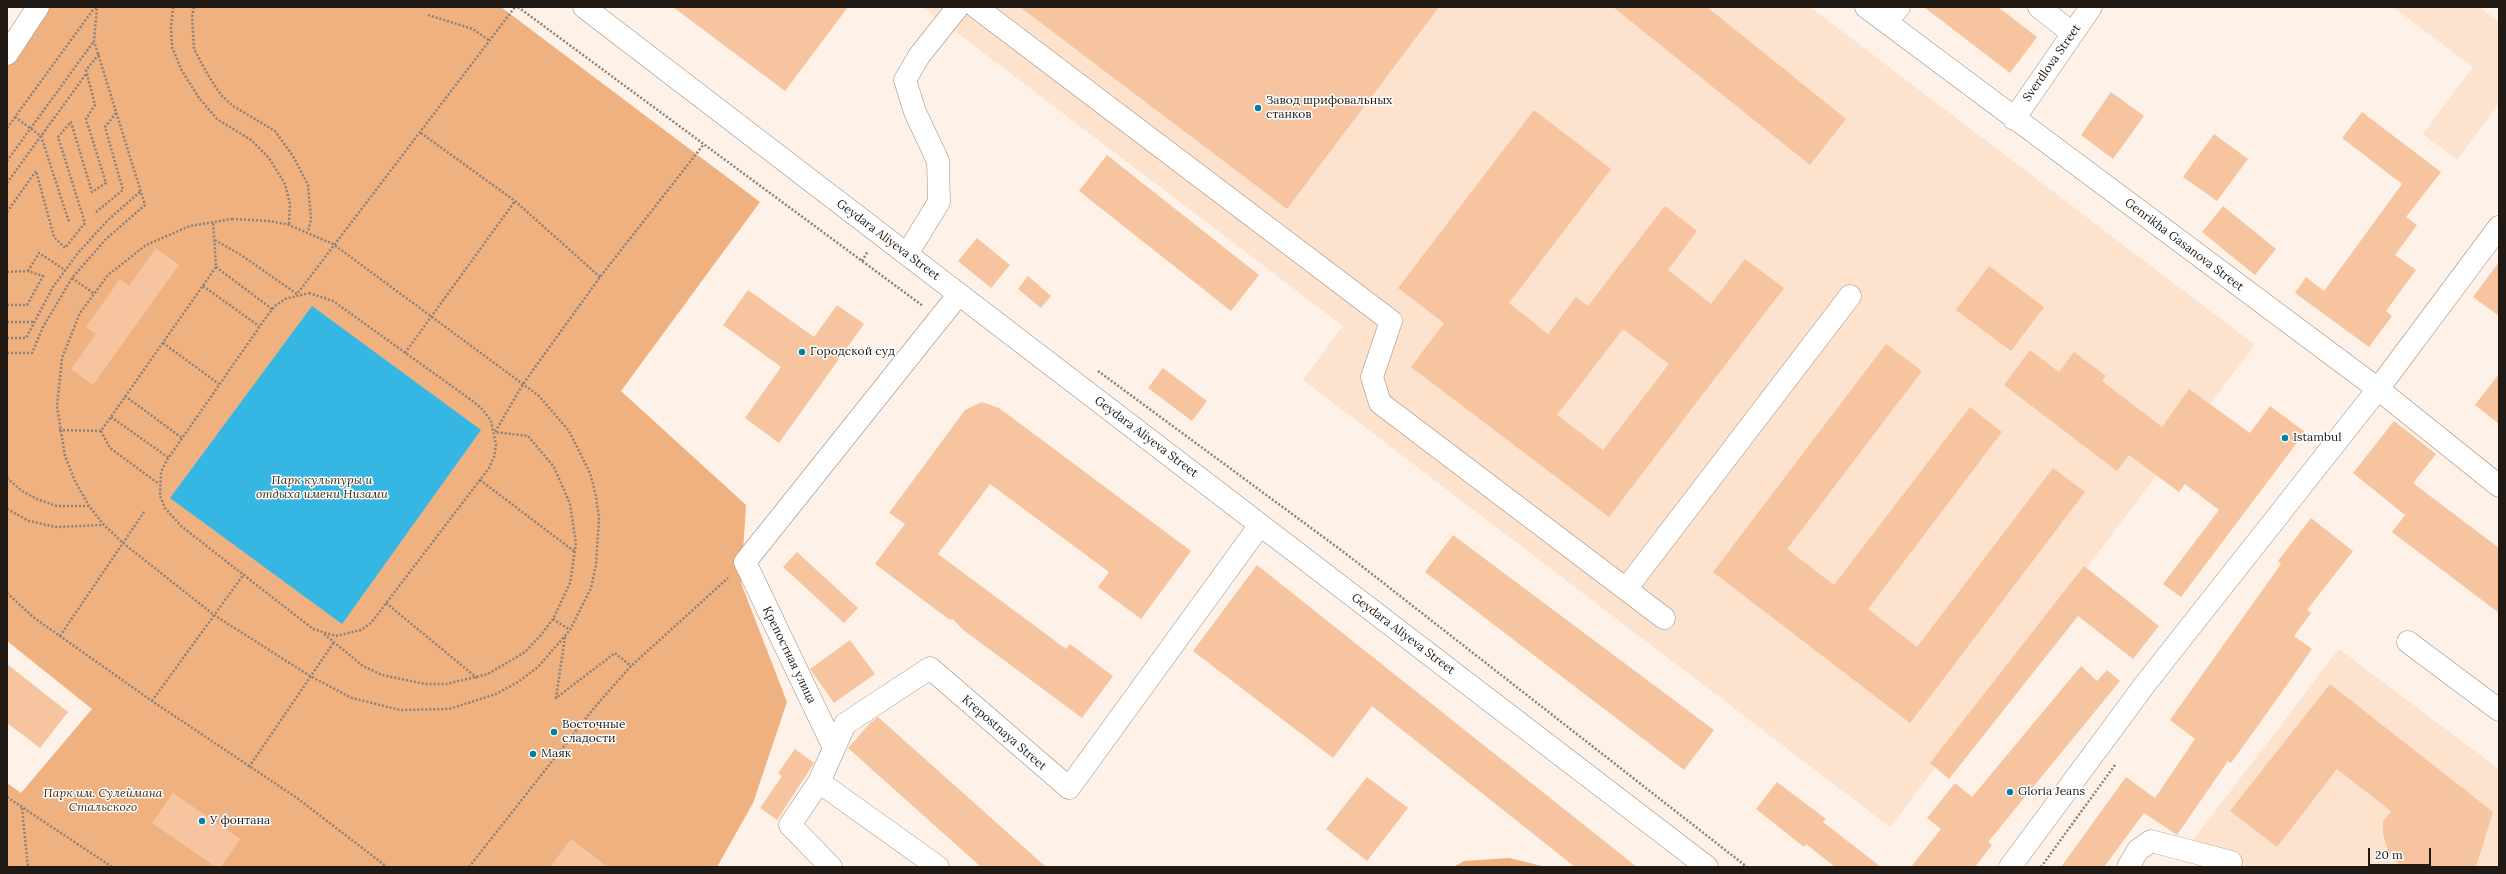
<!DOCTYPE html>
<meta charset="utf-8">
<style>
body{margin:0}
#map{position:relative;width:2506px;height:874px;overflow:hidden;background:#fef1e8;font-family:Lora,serif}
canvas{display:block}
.frame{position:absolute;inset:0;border:8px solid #211a14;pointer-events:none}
.scale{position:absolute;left:2368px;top:848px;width:63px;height:18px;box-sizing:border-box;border:2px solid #211a14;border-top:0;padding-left:5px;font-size:12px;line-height:14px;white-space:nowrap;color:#211a14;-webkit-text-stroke:3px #fff;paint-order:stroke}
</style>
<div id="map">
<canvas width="2506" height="874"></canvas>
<div class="frame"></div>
<div class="scale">20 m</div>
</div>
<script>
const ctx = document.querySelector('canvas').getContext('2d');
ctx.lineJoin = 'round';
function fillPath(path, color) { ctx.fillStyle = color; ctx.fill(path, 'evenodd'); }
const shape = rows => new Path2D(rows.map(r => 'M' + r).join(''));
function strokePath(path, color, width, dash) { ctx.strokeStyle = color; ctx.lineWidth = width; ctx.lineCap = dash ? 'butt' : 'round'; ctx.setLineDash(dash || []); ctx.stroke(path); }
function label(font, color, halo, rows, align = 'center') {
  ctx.font = font + ' Lora,serif'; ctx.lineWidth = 3; ctx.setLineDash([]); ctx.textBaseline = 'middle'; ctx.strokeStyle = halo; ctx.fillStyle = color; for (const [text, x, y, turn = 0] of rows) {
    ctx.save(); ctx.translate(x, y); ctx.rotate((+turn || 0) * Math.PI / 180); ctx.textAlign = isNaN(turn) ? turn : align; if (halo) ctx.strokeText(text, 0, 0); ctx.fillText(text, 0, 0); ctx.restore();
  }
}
const built = shape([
 [923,7,1810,7,2255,345,1890,827,1303,380,1343,326],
 [2393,7,2479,7,2499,22,2499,103,2457,160,2423,134,2473,67],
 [2339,649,2499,769,2499,867,2205,867,2184,852]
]);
const green = shape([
 [50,7,501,7,760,202,621,391,746,505,741,583,787,702,753,803,717,867,7,867,7,783,21,793,92,709,7,641,7,65],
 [1509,858,1546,867,1453,867,1464,861]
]);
const water = shape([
 [312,306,481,430,342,624,170,498]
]);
const building = shape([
 [673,7,848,7,785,91],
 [1020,7,1439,7,1287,209],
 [1613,7,1707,7,1846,119,1810,165],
 [1924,7,1998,7,2037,37,2010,73],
 [2111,92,2144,116,2113,159,2081,135],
 [1534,110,1611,169,1509,303,1548,334,1576,297,1588,306,1665,206,1697,231,1668,270,1711,304,1745,259,1784,288,1609,517,1411,367,1444,323,1398,288],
 [1623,329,1669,364,1603,450,1557,415],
 [2362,112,2441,172,2406,217,2417,225,2395,255,2416,270,2386,311,2392,316,2369,347,2295,293,2306,277,2324,291,2402,184,2342,138],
 [2214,134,2248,159,2217,201,2183,177],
 [1107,155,1259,275,1231,311,1079,191],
 [2223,206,2276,249,2255,275,2202,232],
 [977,238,1010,265,991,288,958,261],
 [156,248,179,265,93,385,71,369,96,334,86,327,120,279,129,286],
 [2499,262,2499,316,2473,297],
 [1989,266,2044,307,2011,351,1956,310],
 [1028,276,1051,296,1041,308,1018,289],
 [748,290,814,337,837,305,864,324,779,443,745,418,781,367,723,325],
 [1886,344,1922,371,1787,549,1834,585,1970,407,2002,432,1868,609,1917,647,2053,468,2085,492,1910,723,1713,572],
 [2030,350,2059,372,2074,352,2106,376,2102,381,2162,427,2189,389,2250,433,2270,406,2305,432,2181,597,2163,584,2219,510,2185,484,2179,492,2129,455,2117,471,2004,385],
 [1163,368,1207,401,1192,421,1148,388],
 [2499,374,2499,424,2475,405],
 [982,402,999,408,1191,551,1141,619,1098,587,1109,572,990,484,938,554,1066,649,1070,644,1113,676,1082,718,962,629,953,619,950,620,875,564,905,524,889,513,965,410],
 [2394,421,2436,454,2413,483,2499,548,2499,613,2392,532,2405,515,2353,473],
 [2311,518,2353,551,2307,610,2311,613,2294,636,2312,649,2267,713,2231,763,2228,761,2177,835,2144,813,2104,867,2061,867,2126,777,2155,798,2195,739,2170,720,2281,564,2278,561],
 [1453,535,1714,730,1684,770,1425,572],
 [797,552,858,608,844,623,783,567],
 [1257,565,1637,867,1575,867,1372,706,1333,758,1193,651],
 [2084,566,2159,626,2133,659,2078,616,1949,779,1930,763],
 [850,640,875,674,834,703,810,669],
 [7,664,68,712,40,748,7,723],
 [2081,666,2097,681,2107,670,2120,681,1988,842,1992,845,1975,867,1911,867,1941,829,1927,818,1955,783,1972,797],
 [2330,684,2493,812,2476,867,2401,867,2388,851,2383,834,2383,822,2391,811,2337,769,2277,847,2230,811],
 [878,717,1046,867,981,867,848,748,870,723],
 [795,749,814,763,777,820,760,808,782,776,778,773],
 [1367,777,1408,808,1367,861,1326,829],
 [1777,782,1826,819,1823,822,1881,867,1835,867,1806,844,1804,847,1756,809],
 [173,793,240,839,221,867,216,867,152,823],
 [571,839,608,867,550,867]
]);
const path = shape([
 [173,7,171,27,172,47,181,69,199,98,217,119,251,140,269,158,285,184,290,204,289,225],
 [194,7,192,17,194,49,208,75,221,95,233,106,275,131,293,156,308,185,311,219,308,232],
 [518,7,923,306],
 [428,15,473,29,490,41],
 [15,117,41,136,69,222],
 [7,128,95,7],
 [421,133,515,201,600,277],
 [7,161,94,41],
 [7,183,86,74],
 [7,212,36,171,54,237,65,248,85,223,58,137,71,122,92,192,106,183,86,119,95,105,86,70,99,54],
 [96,212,123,190,105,127,116,113],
 [232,219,270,221,289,225,333,244,539,396,569,431,590,473,596,496,599,519,596,565,591,588,570,630,538,667,518,682,496,694,449,709,400,710,352,698,310,676,214,615,123,543,104,525,89,506,75,481,65,456,57,406,62,358,80,313,108,275,146,245,190,226,232,219],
 [215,240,241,255,297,294,515,7],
 [862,261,868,251],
 [216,267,272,309],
 [28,271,39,253,65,270],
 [7,272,28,271,43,276,27,305,7,305],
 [72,278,93,293],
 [203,286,259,326],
 [309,293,333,301,474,402,483,410,491,421,496,445,494,457,489,468,371,623,361,630,336,636,313,629,181,526,165,508,160,496,161,472,167,460,267,316,275,306,285,299,309,293],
 [7,322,33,322],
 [7,338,26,338,53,287,78,253,108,220,141,191],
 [163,343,219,384],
 [7,353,32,353,43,327,72,278,106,239,145,205,94,41,97,7],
 [405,353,515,201],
 [1098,371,1345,553,1747,867],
 [125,396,182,438],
 [111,417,169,458],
 [59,430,101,431,216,267,213,221],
 [101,431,110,448,159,484],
 [7,478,22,491,37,499,57,506,89,506],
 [480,480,575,552],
 [7,509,29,521,56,527,103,525],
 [7,593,33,617,152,701,297,798,387,867],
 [386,603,477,678],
 [553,619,570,630],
 [324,634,363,666,382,675,425,684,446,684,488,674,525,652,540,636,553,619,570,583,576,543,570,504,554,467,528,436,495,432,523,384,600,277,704,144],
 [60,636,144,512],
 [565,637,556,698,615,653,631,666],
 [152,701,244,574],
 [249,767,334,642],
 [7,797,112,867],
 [22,808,28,867],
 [469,867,594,708,631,666,728,578],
 [2041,867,2115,765]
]);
const minor = shape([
 [584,7,1707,867],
 [976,7,1391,321,1372,377,1380,403,1664,618],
 [1866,7,2378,389,2499,486],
 [2039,7,2072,33],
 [1886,22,1899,7],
 [7,54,38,7],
 [2014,119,2091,7],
 [907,254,939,202,938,161,915,112,905,80,919,56,958,7],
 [1626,589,1850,296],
 [2408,642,2499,710],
 [834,748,745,562,959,294],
 [819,782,790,825,831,867],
 [938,867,819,782,845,724,930,668,1069,788,1260,525],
 [2010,867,2146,683,2378,389,2499,227],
 [2128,867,2138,850,2151,841,2231,862]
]);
const markers = [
 [1258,108,4,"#0081a5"],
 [802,352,4,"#0081a5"],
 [2285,438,4,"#0081a5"],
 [554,732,4,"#0081a5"],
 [533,754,4,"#0081a5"],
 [2010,792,4,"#0081a5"],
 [202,821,4,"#0081a5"]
];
const streetNames = [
 ["Sverdlova Street",2052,63,-55],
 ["Geydara Aliyeva Street",888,240,37],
 ["Genrikha Gasanova Street",2184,245,37],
 ["Geydara Aliyeva Street",1146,437,37],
 ["Geydara Aliyeva Street",1403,634,37],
 ["Крепостная улица",789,655,64],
 ["Krepostnaya Street",1004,733,41]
];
const poiNames = [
 ["Завод шрифовальных",1266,101],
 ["станков",1266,115],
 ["Городской суд",810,352],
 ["Istambul",2293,438],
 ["Восточные",562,725],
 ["сладости",562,739],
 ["Маяк",541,754],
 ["Gloria Jeans",2018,792],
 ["У фонтана",210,821]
];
const parkNames = [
 ["Парк культуры и",322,481],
 ["отдыха имени Низами",322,495],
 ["Парк им. Сулеймана",103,794],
 ["Стальского",103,808]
];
fillPath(built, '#fde2cd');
fillPath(green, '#f0b181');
fillPath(water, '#36b7e3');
fillPath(building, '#f6c5a0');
strokePath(minor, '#9e8b7c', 23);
strokePath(path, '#8b8179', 2.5, [2, 2]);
strokePath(minor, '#fff', 22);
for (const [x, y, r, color] of markers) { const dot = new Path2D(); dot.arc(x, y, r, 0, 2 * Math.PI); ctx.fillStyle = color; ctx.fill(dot); strokePath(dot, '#fff', 1.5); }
label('12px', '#211a14', '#fff', streetNames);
label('12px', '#211a14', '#fff', poiNames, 'left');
label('italic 12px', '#452609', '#fff', parkNames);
</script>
